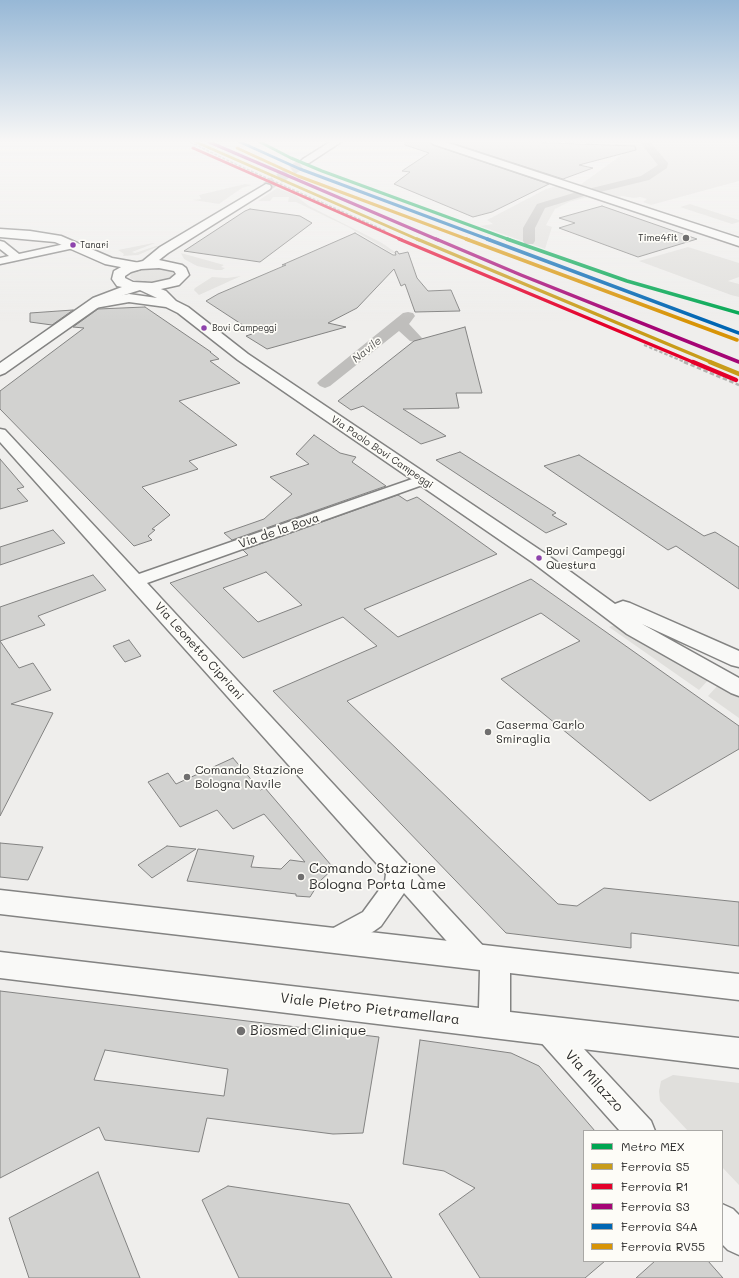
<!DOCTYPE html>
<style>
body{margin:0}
#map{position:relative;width:739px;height:1278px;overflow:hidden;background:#efeeec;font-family:Mali,sans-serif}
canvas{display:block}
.legend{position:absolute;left:583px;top:1130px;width:140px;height:132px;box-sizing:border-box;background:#fdfcf7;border:1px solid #a9a8a5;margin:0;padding:5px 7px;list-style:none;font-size:12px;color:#2b2b2b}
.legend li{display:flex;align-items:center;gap:8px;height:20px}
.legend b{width:20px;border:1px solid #a9a8a5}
</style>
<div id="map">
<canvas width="739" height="1278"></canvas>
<ul class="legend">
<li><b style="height:5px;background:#00a651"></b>Metro MEX</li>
<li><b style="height:5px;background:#c89c1a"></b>Ferrovia S5</li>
<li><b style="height:5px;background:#e4002b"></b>Ferrovia R1</li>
<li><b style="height:5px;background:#a50575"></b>Ferrovia S3</li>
<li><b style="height:5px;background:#0066b3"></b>Ferrovia S4A</li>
<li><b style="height:5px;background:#d89406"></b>Ferrovia RV55</li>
</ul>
</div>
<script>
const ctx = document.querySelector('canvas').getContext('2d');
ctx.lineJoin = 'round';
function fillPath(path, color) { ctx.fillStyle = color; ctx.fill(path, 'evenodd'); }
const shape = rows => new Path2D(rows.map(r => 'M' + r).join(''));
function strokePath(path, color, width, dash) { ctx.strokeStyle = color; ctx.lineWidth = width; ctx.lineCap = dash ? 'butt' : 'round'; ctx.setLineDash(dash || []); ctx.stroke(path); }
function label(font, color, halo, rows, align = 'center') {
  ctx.font = font + ' Mali,sans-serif'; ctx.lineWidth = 3.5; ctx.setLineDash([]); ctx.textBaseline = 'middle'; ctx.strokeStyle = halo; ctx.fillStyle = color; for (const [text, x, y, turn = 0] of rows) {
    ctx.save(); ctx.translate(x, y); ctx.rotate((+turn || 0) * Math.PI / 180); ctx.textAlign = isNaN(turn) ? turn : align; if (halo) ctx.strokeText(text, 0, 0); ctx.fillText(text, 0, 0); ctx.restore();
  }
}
const green = shape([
 [565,142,739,142,739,181,651,205,643,202,647,199,640,197,634,198,622,196,618,197,580,185,623,154,619,145,564,143],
 [245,184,252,185,242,188,219,204,193,200,201,199,199,195],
 [556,186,588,197,569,202,555,209,546,225,552,227,545,249,480,226,493,224,487,220,546,189],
 [277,188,295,195,309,206,382,243,398,254,395,254,390,252,350,228,296,202,288,202,289,197,273,197,270,201,258,201],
 [690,204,739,220,739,222,732,224,680,207],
 [153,243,155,243,132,252,135,253,156,246,159,246,138,255,123,256,124,254,118,250],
 [688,247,739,263,739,277,728,281,739,284,739,297,731,295,639,261],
 [181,253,224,265,221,267,225,268,222,270,216,270,197,266,184,259],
 [147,268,166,269,171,271,173,273,172,276,165,280,151,283,138,282,130,278,131,273],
 [241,276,199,295,194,290,195,288,212,277,227,278],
 [615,625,710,678,699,690,609,627],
 [720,683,733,691,739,698,739,718,708,696],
 [673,1075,739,1083,739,1185,722,1167,722,1131,688,1131,660,1101,659,1091,661,1081]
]);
const canal = shape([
 [640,142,650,142,668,163,667,168,649,180,596,193,592,192,591,190,592,188,641,176,658,165,640,142],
 [580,191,584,192,585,194,584,196,545,208,535,228,535,241,533,244,525,244,523,241,523,228,537,204,580,191],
 [408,312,413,313,415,316,409,324,422,338,420,341,415,342,410,341,399,331,330,386,325,388,320,386,317,383,320,380,403,313,408,312]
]);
const building = shape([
 [405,142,430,142,433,145,549,184,492,212,473,217,394,184,410,172,402,171,429,153,405,145,405,142],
 [449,142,524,142,635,146,636,150,579,165,593,168,563,179,449,142],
 [602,206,697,239,638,257,559,228,575,223,559,218,602,206],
 [250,209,300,216,312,223,260,262,184,251,245,211,250,209],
 [355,233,393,255,396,255,395,252,397,251,399,254,408,252,417,278,428,291,451,290,460,311,415,312,405,284,401,286,394,269,357,308,328,323,346,327,267,349,246,336,255,333,206,301,218,294,286,265,282,265,355,233],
 [145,307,211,352,210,352,219,359,210,361,240,383,179,401,237,445,189,461,198,469,142,487,170,515,152,529,155,530,148,536,152,540,134,546,0,409,0,391,84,328,73,327,98,309,145,307],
 [73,310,52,325,30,322,30,313,73,310],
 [465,327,482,393,456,393,459,408,403,409,446,436,421,444,363,406,351,410,338,401,414,341,465,327],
 [314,435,340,453,356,457,352,462,386,486,232,540,224,533,264,519,292,494,270,477,309,464,296,454,314,435],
 [460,452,556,513,552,515,567,524,546,533,436,460,460,452],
 [579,455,704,536,715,532,739,547,739,589,676,546,668,550,544,466,579,455],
 [0,459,24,487,17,489,28,501,0,509,0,459],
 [398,495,407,501,417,497,497,554,364,609,398,637,531,579,739,726,739,749,650,801,501,679,580,641,541,613,347,701,558,904,577,906,604,888,739,902,739,946,631,933,631,948,506,933,273,691,377,646,343,617,243,658,170,583,248,555,243,550,398,495],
 [266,572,302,605,258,622,223,588,266,572],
 [53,530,65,543,0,565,0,547,53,530],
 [93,575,106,590,38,616,45,625,0,641,19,668,33,663,51,690,11,704,53,713,0,816,0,607,93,575],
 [129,640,141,656,125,662,113,646,129,640],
 [233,758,260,790,265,788,331,865,336,866,320,881,310,897,296,896,296,894,187,881,198,849,254,856,251,867,281,869,290,860,305,862,264,814,233,829,217,810,180,827,148,782,168,773,176,784,233,758],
 [0,843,43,847,28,880,0,877,0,843],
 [167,846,196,849,152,878,138,865,167,846],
 [0,991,379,1037,363,1133,333,1134,207,1118,199,1152,105,1140,99,1127,0,1178,0,991],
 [105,1050,228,1069,224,1096,94,1080,105,1050],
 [420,1040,511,1053,539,1066,595,1131,584,1131,584,1261,605,1261,585,1278,480,1278,439,1214,475,1188,444,1171,403,1164,420,1040],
 [98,1172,140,1278,29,1278,9,1218,98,1172],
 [228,1186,349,1204,392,1278,239,1278,202,1200,228,1186],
 [655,1261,708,1261,723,1278,636,1278,655,1261]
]);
const primaryTunnel = shape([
 [266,187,306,161]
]);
const minor = shape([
 [0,241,4,242,19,254,74,242,79,245,74,248,0,264,0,258,9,256,0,249,0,241],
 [0,429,5,430,139,574,418,477,423,475,428,477,431,480,428,483,147,583,486,949,490,957,486,965,477,968,468,965,404,893,381,926,374,931,344,948,335,951,326,948,322,940,326,932,363,912,385,882,386,874,0,442,0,429],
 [548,1018,558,1021,651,1121,655,1131,620,1131,538,1039,534,1030,538,1021,548,1018],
 [722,1204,733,1209,739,1215,739,1255,728,1250,722,1244,722,1204]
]);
const tertiary = shape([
 [431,142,445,142,739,238,739,246,433,144,431,142],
 [0,229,30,231,61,236,112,258,140,263,142,266,140,269,136,270,105,264,55,242,0,237,0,229],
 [145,283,166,291,176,301,188,307,248,354,546,554,615,604,623,601,630,603,739,651,739,667,731,665,642,624,739,678,739,696,731,693,627,634,532,562,238,360,178,313,166,307,129,302,95,308,90,307,88,304,90,301,95,300,129,294,157,298,140,290,138,287,140,284,145,283]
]);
const primary = shape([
 [330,142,341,142,309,163,303,163,301,161,303,159,330,142],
 [266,184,270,185,271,187,270,189,168,253,159,260,182,265,186,268,189,275,179,285,152,291,140,290,124,295,103,304,5,373,0,375,0,363,93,298,122,287,117,286,112,279,114,271,123,266,143,261,160,247,266,184],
 [159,268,174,271,176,274,170,279,152,283,133,282,125,278,125,276,131,272,141,269,159,268],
 [0,890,739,974,739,1000,510,973,510,1012,739,1038,739,1068,0,978,0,952,479,1008,480,970,0,914,0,890]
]);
const railFar2 = shape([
 [190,142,233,163,386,231]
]);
const railFar1 = shape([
 [644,345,687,363]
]);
const rail = shape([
 [684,362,739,385]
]);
const rail1Far2 = shape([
 [196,142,419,240]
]);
const rail1Far1 = shape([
 [417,239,713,363]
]);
const rail1 = shape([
 [710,362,739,374]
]);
const rail2Far2 = shape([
 [193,148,402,240]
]);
const rail2Far1 = shape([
 [399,239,695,363]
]);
const rail2 = shape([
 [693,362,736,380]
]);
const rail3Far1 = shape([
 [209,142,438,240]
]);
const rail3 = shape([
 [436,239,521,275,739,362]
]);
const rail4Far1 = shape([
 [240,142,300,169,490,240]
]);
const rail4 = shape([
 [487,239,739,333]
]);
const rail5Far1 = shape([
 [237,148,298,176,469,240]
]);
const rail5 = shape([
 [466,239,737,340]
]);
const metro1Far1 = shape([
 [260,142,291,158,322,171,510,240]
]);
const metro1 = shape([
 [507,239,627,281,739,313]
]);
const markers = [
 [686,238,4,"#706f6f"],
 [73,245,3.5,"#8e44ad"],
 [204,328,3.5,"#8e44ad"],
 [539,558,3.5,"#8e44ad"],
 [488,732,4,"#706f6f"],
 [187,777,4,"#706f6f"],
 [301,877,4,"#706f6f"],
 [241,1031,5,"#706f6f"]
];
const farBusnames = [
 ["Tanari",80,245],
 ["Bovi Campeggi",212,328]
];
const farPoinames = [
 ["Time4fit",678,238]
];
const farStreetnames = [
 ["Via Paolo Bovi Campeggi",382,452,34]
];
const farWaternames = [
 ["Navile",367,350,-39]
];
const busNames = [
 ["Bovi Campeggi",546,552],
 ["Questura",546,566]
];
const streetNames = [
 ["Via de la Bova",279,531,-19],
 ["Via Leonetto Cipriani",199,651,48]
];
const poiNames = [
 ["Caserma Carlo",496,725],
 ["Smiraglia",496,739],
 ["Comando Stazione",195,770],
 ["Bologna Navile",195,784]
];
const nearPoinames = [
 ["Comando Stazione",309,869],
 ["Bologna Porta Lame",309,885],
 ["Biosmed Clinique",250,1031]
];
const nearStreetnames = [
 ["Viale Pietro Pietramellara",370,1009,7],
 ["Via Milazzo",594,1081,47]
];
fillPath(green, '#e0dfdc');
fillPath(canal, '#bfbebc');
fillPath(building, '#d2d2d0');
strokePath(building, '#838382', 1);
strokePath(primaryTunnel, '#c8c7c5', 10, [10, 5.5]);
strokePath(minor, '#838382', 3);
strokePath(tertiary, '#838382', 3);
strokePath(primary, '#838382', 3);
fillPath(minor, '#f9f9f7');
fillPath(tertiary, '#f9f9f7');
fillPath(primary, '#f9f9f7');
strokePath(railFar2, '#b3b2b0', 1.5, [3, 1.5]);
strokePath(railFar1, '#b3b2b0', 2, [3.5, 2]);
strokePath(rail, '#b3b2b0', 2.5, [4.5, 2.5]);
strokePath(rail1Far2, '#c89c1a', 3);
strokePath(rail1Far1, '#c89c1a', 3.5);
strokePath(rail1, '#c89c1a', 4.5);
strokePath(rail2Far2, '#e4002b', 3);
strokePath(rail2Far1, '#e4002b', 3.5);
strokePath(rail2, '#e4002b', 4.5);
strokePath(rail3Far1, '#a50575', 3);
strokePath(rail3, '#a50575', 3.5);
strokePath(rail4Far1, '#0066b3', 3);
strokePath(rail4, '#0066b3', 3.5);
strokePath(rail5Far1, '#d89406', 3);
strokePath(rail5, '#d89406', 3.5);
strokePath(metro1Far1, '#00a651', 3);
strokePath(metro1, '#00a651', 3.5);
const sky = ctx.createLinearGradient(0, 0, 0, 321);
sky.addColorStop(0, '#97b8d6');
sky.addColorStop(0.44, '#f8f7f6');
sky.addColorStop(1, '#f8f7f600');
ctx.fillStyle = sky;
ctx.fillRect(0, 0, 739, 321);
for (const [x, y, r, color] of markers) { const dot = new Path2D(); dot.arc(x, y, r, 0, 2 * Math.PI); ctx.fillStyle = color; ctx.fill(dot); strokePath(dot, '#fdfcf7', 1.5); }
label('9px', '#2b2b2b', '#fdfcf7', farBusnames, 'left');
label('10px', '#2b2b2b', '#fdfcf7', farPoinames, 'right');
label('10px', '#2b2b2b', '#fdfcf7', farStreetnames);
label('italic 11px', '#575756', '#fdfcf7', farWaternames);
label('11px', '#2b2b2b', '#fdfcf7', busNames, 'left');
label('12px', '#2b2b2b', '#fdfcf7', streetNames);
label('12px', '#2b2b2b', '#fdfcf7', poiNames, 'left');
label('14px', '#2b2b2b', '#fdfcf7', nearPoinames, 'left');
label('14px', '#2b2b2b', '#fdfcf7', nearStreetnames);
</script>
